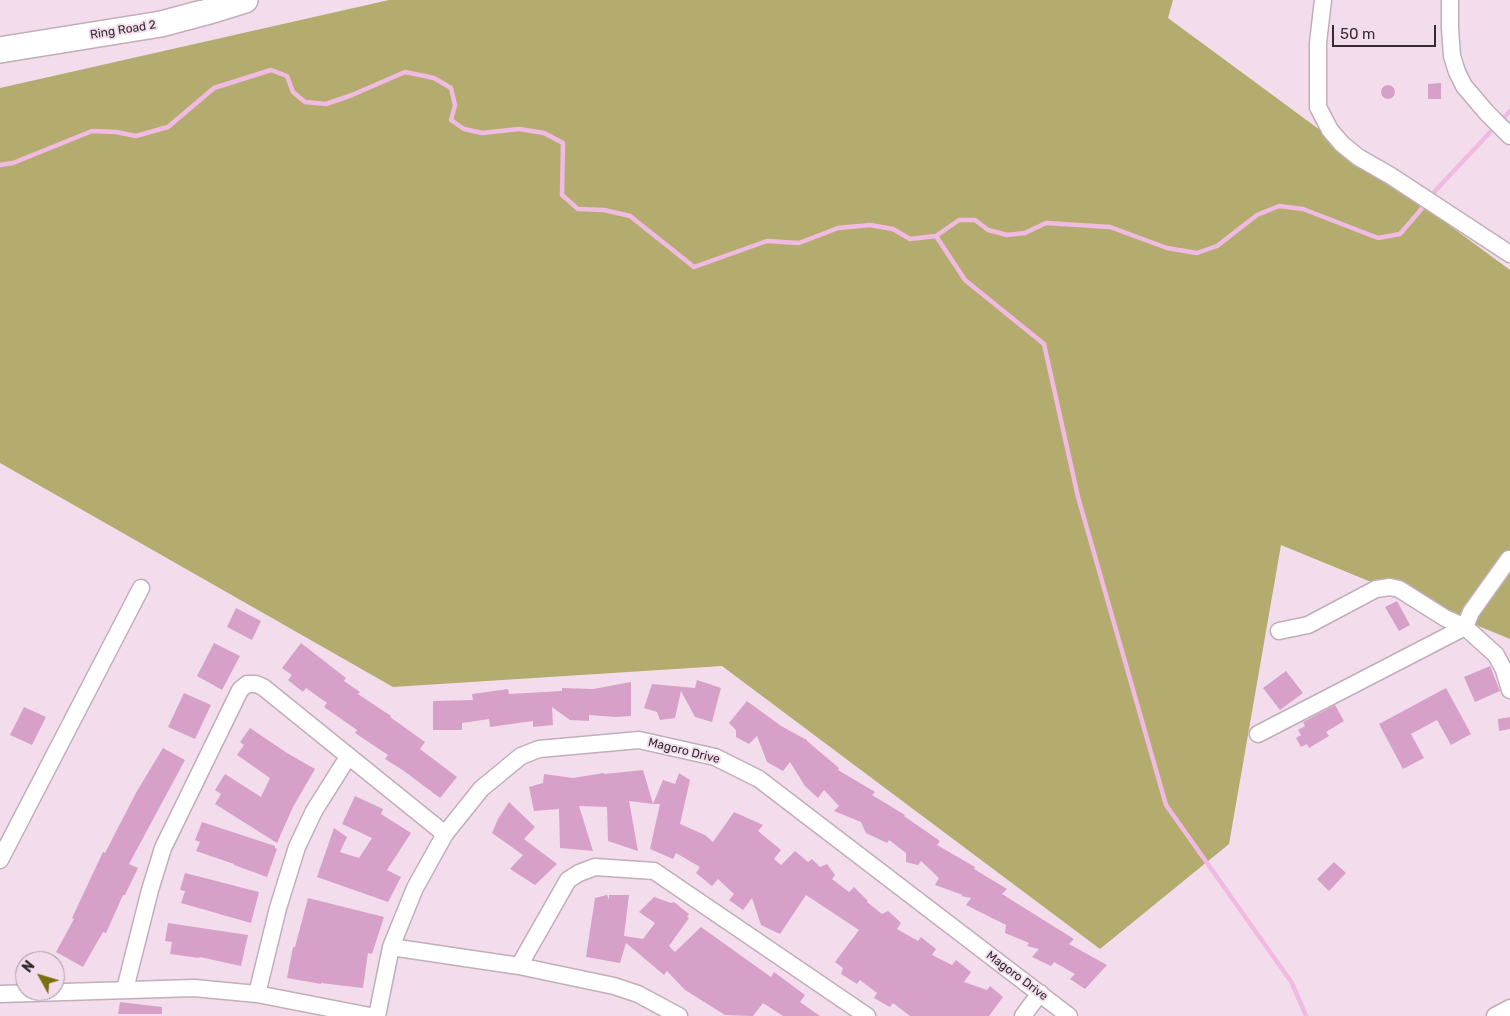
<!DOCTYPE html>
<style>
body{margin:0}
#map{position:relative;width:1510px;height:1016px;overflow:hidden;background:#f3dded;font-family:Rubik,sans-serif}
canvas{display:block}
.north{position:absolute;left:15px;top:951px;width:50px;height:50px;box-sizing:border-box;background:#f3dded;border:1px solid #a696a2;border-radius:50%;rotate:309deg;font-size:14px;font-weight:700;line-height:20px;text-align:center;color:#332b31}
.north::after{content:'';display:block;margin:auto;width:18px;height:22px;background:#7a6f0d;clip-path:polygon(50% 0,100% 100%,50% 72%,0 100%)}
.scale{position:absolute;left:1332px;top:25px;width:104px;height:22px;box-sizing:border-box;border:2px solid #332b31;border-top:0;padding-left:6px;font-size:15px;line-height:18px;white-space:nowrap;color:#332b31;-webkit-text-stroke:4px #f3dded;paint-order:stroke}
</style>
<div id="map">
<canvas width="1510" height="1016"></canvas>
<div class="north">N</div>
<div class="scale">50 m</div>
</div>
<script>
const ctx = document.querySelector('canvas').getContext('2d');
ctx.lineJoin = 'round';
function fillPath(path, color) { ctx.fillStyle = color; ctx.fill(path, 'evenodd'); }
const shape = rows => new Path2D(rows.map(r => 'M' + r).join(''));
function strokePath(path, color, width, dash) { ctx.strokeStyle = color; ctx.lineWidth = width; ctx.lineCap = dash ? 'butt' : 'round'; ctx.setLineDash(dash || []); ctx.stroke(path); }
function label(font, color, halo, rows, align = 'center') {
  ctx.font = font + ' Rubik,sans-serif'; ctx.lineWidth = 4; ctx.setLineDash([]); ctx.textBaseline = 'middle'; ctx.strokeStyle = halo; ctx.fillStyle = color; for (const [text, x, y, turn = 0] of rows) {
    ctx.save(); ctx.translate(x, y); ctx.rotate((+turn || 0) * Math.PI / 180); ctx.textAlign = isNaN(turn) ? turn : align; if (halo) ctx.strokeText(text, 0, 0); ctx.fillText(text, 0, 0); ctx.restore();
  }
}
const forest = shape([
 [389,0,1173,0,1168,18,1510,270,1510,639,1281,545,1229,844,1100,949,722,666,393,687,0,463,0,88]
]);
const stream = shape([
 [1501,121,1510,111],
 [0,165,13,163,92,131,116,132,136,136,168,127,214,88,271,70,287,76,293,92,305,102,326,104,352,95,405,72,434,78,451,88,455,105,451,120,464,129,482,133,519,129,544,133,563,143,562,195,578,209,604,210,630,216,694,267,767,241,799,243,838,228,870,225,893,229,910,239,936,236,959,220,975,220,988,230,1007,235,1025,233,1046,223,1110,227,1167,248,1197,253,1217,246,1257,215,1279,206,1303,209,1378,238,1400,234,1419,212,1436,190,1495,127],
 [936,236,965,280,1044,344,1078,497,1166,805,1292,983,1306,1016]
]);
const building = shape([
 [1441,83,1441,99,1428,99,1428,84],
 '1381 92a7 7 0 1 1 14 0a7 7 0 1 1-14 0Z',
 [1397,601,1410,625,1399,631,1385,607],
 [236,608,261,621,252,640,227,627],
 [214,643,240,656,222,690,197,676],
 [301,643,346,678,344,681,360,692,358,694,391,716,390,717,425,742,420,749,457,777,440,798,404,771,385,759,388,755,355,733,357,730,324,707,327,703,306,688,303,692,288,680,292,675,282,668],
 [1490,666,1500,691,1475,702,1464,677],
 [1286,671,1303,693,1280,710,1263,688],
 [697,680,721,688,712,722,695,717,681,691,675,718,660,720,657,712,644,708,652,684,695,688],
 [631,682,631,716,615,717,589,715,589,721,570,720,552,707,553,725,533,727,533,721,490,727,489,719,462,723,462,730,433,730,433,701,473,700,472,694,508,689,509,694,562,691,562,688,593,689],
 [1446,688,1471,734,1451,745,1437,720,1411,734,1424,758,1403,769,1379,724],
 [184,693,211,705,195,739,168,727],
 [747,701,781,726,807,740,807,741,839,768,838,770,875,792,872,795,905,815,904,816,940,841,937,845,975,867,974,869,1007,889,1002,894,1074,939,1069,944,1107,965,1085,989,1070,979,1075,974,1054,962,1051,966,1032,957,1039,949,1027,946,1029,943,1005,933,1006,925,966,905,971,898,961,896,963,895,935,885,939,878,921,861,918,865,906,862,906,853,889,840,887,843,866,833,861,822,834,811,839,806,824,790,818,798,805,786,790,762,783,771,767,762,757,736,749,744,736,737,736,730,729,723],
 [1335,705,1344,721,1326,732,1329,736,1309,748,1307,744,1301,747,1296,738,1301,735,1298,730,1305,726,1303,722],
 [24,707,46,717,32,745,10,735],
 [1510,717,1510,729,1499,731,1498,719],
 [250,728,287,753,315,769,293,807,277,843,215,804,221,794,215,790,225,774,261,797,270,778,237,755,244,745,240,742],
 [163,748,185,760,129,864,138,868,125,895,123,895,106,933,103,932,83,967,56,952,74,919,72,918,103,852,105,853,137,791],
 [643,770,653,804,629,801,638,851,608,841,607,807,579,806,593,851,560,848,559,809,534,811,529,787,543,783,544,774,573,778,604,773,604,774],
 [679,773,690,780,680,824,705,835,713,842,734,812,763,825,758,831,781,850,774,859,781,865,795,851,808,862,812,859,820,867,827,864,835,875,832,879,849,892,854,887,868,901,867,902,882,914,888,911,895,917,901,923,897,929,918,941,921,937,936,949,932,955,952,965,956,960,971,972,964,982,987,990,990,986,1003,997,989,1016,910,1016,893,1003,890,1007,874,998,877,993,860,980,857,984,841,974,843,968,835,962,859,930,806,895,780,934,761,925,752,898,743,910,729,900,734,894,718,879,712,886,696,873,700,867,676,853,673,859,650,849,660,804,653,804,663,780,675,784],
 [355,796,383,809,381,814,411,833,387,870,401,877,388,902,317,877,334,828,347,837,340,852,359,858,372,838,342,824],
 [509,802,535,827,524,839,557,864,535,885,510,869,523,855,492,833,498,819],
 [202,822,275,846,275,848,277,849,267,877,234,865,234,864,196,851,200,842,195,840],
 [1334,862,1346,873,1329,891,1317,879],
 [185,873,259,892,251,923,181,903,185,891,180,890],
 [607,895,609,900,609,895,629,895,624,936,643,939,655,923,639,912,654,897,671,903,674,902,689,914,687,917,689,918,669,946,675,952,701,927,771,977,774,972,805,995,800,1002,820,1016,783,1016,763,1003,753,1016,725,1015,685,990,667,971,664,975,626,943,620,963,586,957,595,898],
 [308,898,384,917,372,954,368,953,363,988,321,983,321,984,287,978,293,947,295,947],
 [168,923,248,935,241,966,200,957,199,958,170,954,172,942,165,941],
 [120,1002,162,1007,162,1014,118,1014]
]);
const street = shape([
 [1323,0,1318,43,1318,107,1330,130,1342,144,1358,157,1391,176,1510,254],
 [1450,0,1450,28,1452,56,1457,72,1464,86,1487,113,1510,136],
 [1279,631,1308,625,1376,589,1390,587,1399,589,1445,618,1465,627,1496,655,1504,670,1510,690],
 [1258,734,1465,627,1471,612,1509,559],
 [0,860,141,588],
 [391,947,519,966,614,986,638,994,679,1016],
 [519,966,568,880,579,873,595,867,654,871,867,1016],
 [125,989,150,890,163,848,240,690,247,684,256,684,263,687,445,834],
 [0,994,194,988,257,994,370,1016],
 [257,994,278,908,297,847,314,811,348,757],
 [377,1016,391,947,415,888,445,834,481,789,521,756,539,749,639,740,715,757,759,779,1069,1016],
 [1023,1016,1040,993],
 [1495,1016,1510,1008]
]);
const primary = shape([
 [0,50,161,24,206,12,245,0]
]);
const streetNames = [
 ["Ring Road 2",123,30,-9],
 ["Magoro Drive",684,751,14],
 ["Magoro Drive",1017,976,37]
];
fillPath(forest, '#b4ac6e');
strokePath(stream, '#f1bae2', 4.5);
fillPath(building, '#d6a0c8');
strokePath(street, '#c2adbb', 19);
strokePath(primary, '#c2adbb', 28);
strokePath(street, '#fff', 16);
strokePath(primary, '#fff', 25);
label('12px', '#332b31', '#f3dded', streetNames);
</script>
